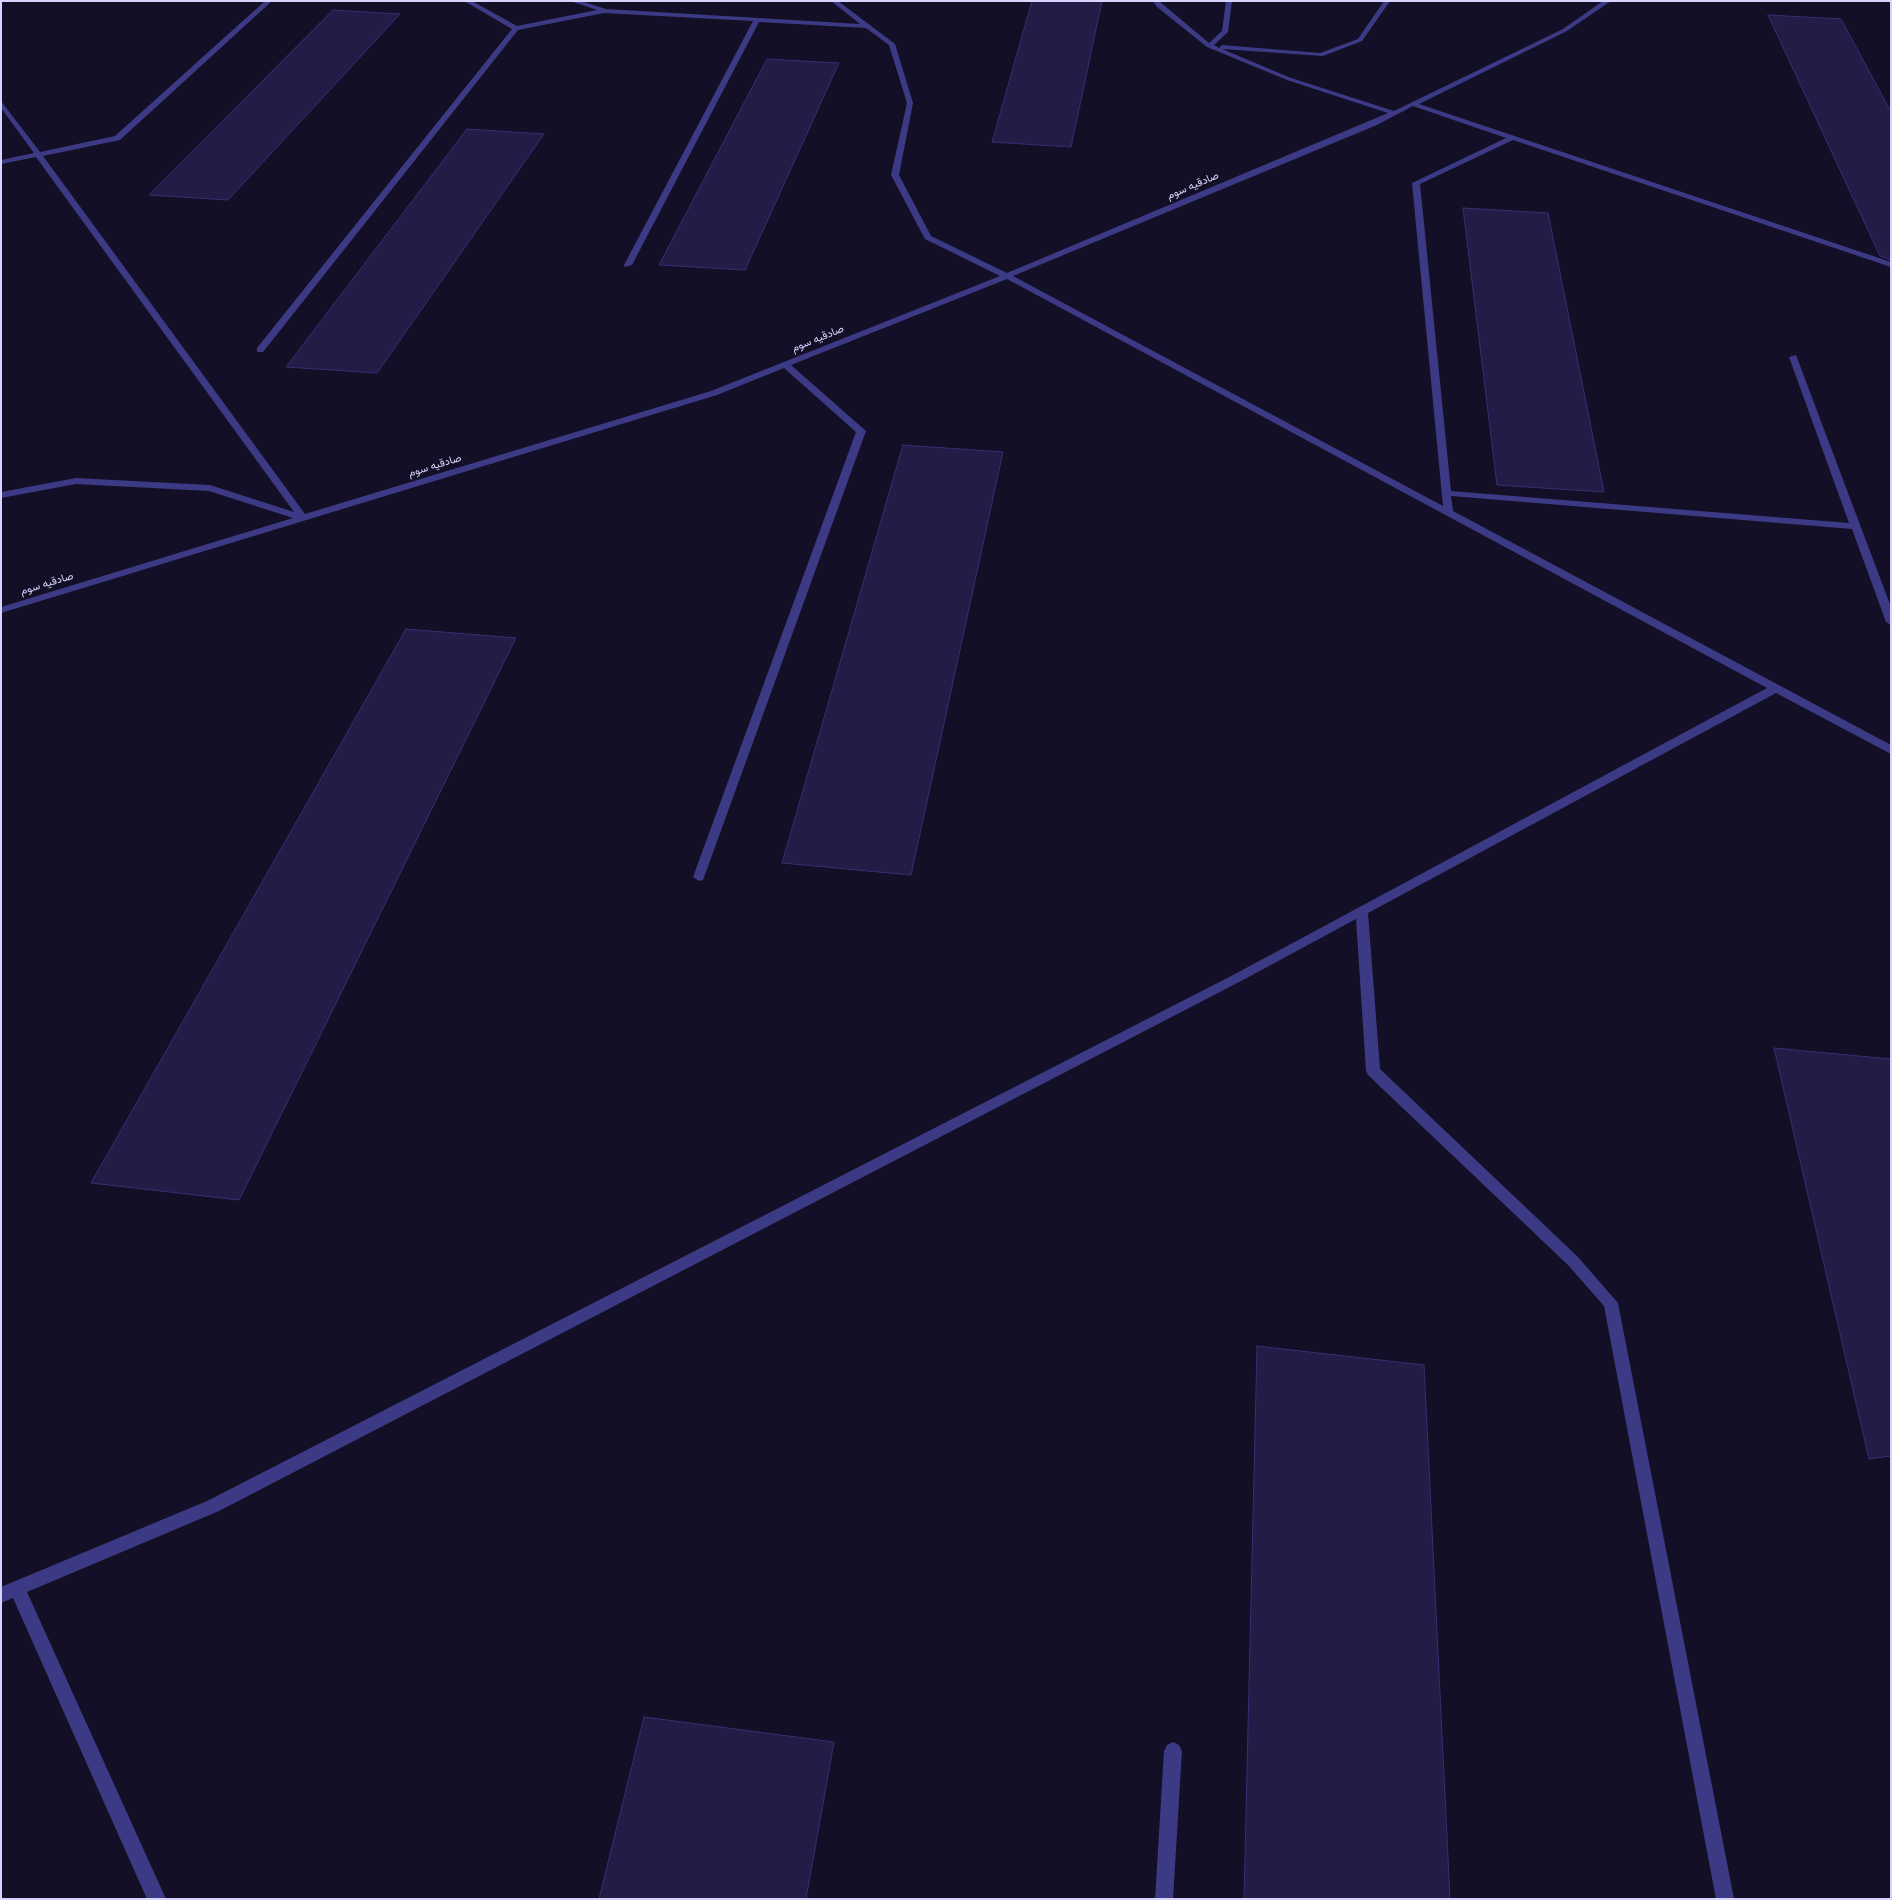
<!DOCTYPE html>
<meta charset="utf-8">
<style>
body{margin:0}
#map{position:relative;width:1892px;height:1900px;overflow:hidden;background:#130f26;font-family:"Nunito Sans",sans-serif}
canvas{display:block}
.frame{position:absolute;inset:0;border:2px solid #d9d4ff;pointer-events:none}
</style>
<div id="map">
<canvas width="1892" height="1900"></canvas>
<div class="frame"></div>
</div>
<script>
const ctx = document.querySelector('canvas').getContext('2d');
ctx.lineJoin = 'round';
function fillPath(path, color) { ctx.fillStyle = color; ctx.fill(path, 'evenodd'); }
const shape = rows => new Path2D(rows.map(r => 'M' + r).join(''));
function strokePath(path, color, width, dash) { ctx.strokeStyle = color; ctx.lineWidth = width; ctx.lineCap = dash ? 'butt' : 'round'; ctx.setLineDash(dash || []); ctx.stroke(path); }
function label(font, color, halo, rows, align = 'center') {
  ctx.font = font + ' "Nunito Sans",Vazirmatn,sans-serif'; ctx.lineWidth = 4; ctx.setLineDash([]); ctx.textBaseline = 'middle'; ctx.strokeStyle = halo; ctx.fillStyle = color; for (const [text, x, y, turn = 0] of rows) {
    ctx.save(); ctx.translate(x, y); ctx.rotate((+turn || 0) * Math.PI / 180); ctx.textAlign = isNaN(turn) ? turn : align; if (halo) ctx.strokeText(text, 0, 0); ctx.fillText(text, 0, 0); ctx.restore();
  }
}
const building = shape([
 [1032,1,1102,1,1071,147,992,142,1032,1],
 [333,10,400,14,228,200,149,195,333,10],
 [1768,15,1841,19,1891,112,1891,260,1880,256,1768,15],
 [767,59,839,63,745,270,659,265,767,59],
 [467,129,544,134,377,373,286,367,467,129],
 [1463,208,1548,213,1604,492,1497,485,1463,208],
 [903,445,1003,452,911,875,782,863,903,445],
 [406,629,516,638,239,1200,91,1183,406,629],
 [1774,1048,1891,1059,1891,1456,1869,1459,1774,1048],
 [1257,1346,1424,1365,1450,1899,1244,1899,1257,1346],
 [644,1717,834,1742,806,1899,599,1899,644,1717]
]);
const minor = shape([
 [265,1,272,1,120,140,43,156,305,514,711,391,1000,276,925,239,891,175,907,103,889,45,866,28,759,22,632,265,625,267,624,265,753,21,604,13,518,30,263,352,257,352,257,348,512,29,464,1,472,1,517,26,597,10,570,1,581,1,606,9,860,24,831,1,838,1,895,44,913,103,899,175,931,236,1007,273,1388,113,1287,80,1207,47,1157,7,1153,1,1159,1,1209,43,1222,31,1226,1,1232,1,1228,32,1214,45,1219,48,1222,45,1320,53,1358,39,1384,1,1390,1,1362,41,1323,56,1222,49,1291,78,1394,111,1563,29,1603,1,1611,1,1567,31,1419,104,1891,262,1891,267,1513,140,1420,184,1451,491,1849,523,1789,357,1796,355,1891,607,1891,625,1886,622,1852,529,1451,496,1453,511,1891,745,1891,754,1776,693,1368,913,1380,1069,1578,1257,1618,1303,1734,1899,1716,1899,1604,1306,1568,1265,1368,1075,1366,1071,1356,919,1243,980,219,1511,27,1592,166,1899,147,1899,13,1598,1,1603,1,1587,207,1501,1235,974,1767,688,1007,279,791,365,866,431,703,880,699,881,693,877,856,432,784,368,717,395,1,613,1,607,293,518,209,491,76,484,1,498,1,492,76,478,210,485,294,512,36,157,1,164,1,160,34,153,1,108,1,101,40,152,115,136,265,1],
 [1413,106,1506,138,1412,183,1443,506,1013,276,1377,125,1413,106],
 [1173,1742,1179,1745,1182,1751,1173,1899,1155,1899,1164,1751,1167,1745,1173,1742]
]);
const farStreetnames = [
 ["صادقیه سوم",1193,186,-23],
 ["صادقیه سوم",818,339,-22],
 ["صادقیه سوم",435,466,-17],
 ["صادقیه سوم",47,584,-17]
];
fillPath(building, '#241b47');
strokePath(building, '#3b2d73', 1);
fillPath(minor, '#3d3a85');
label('11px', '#d9d4ff', '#130f26', farStreetnames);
</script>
